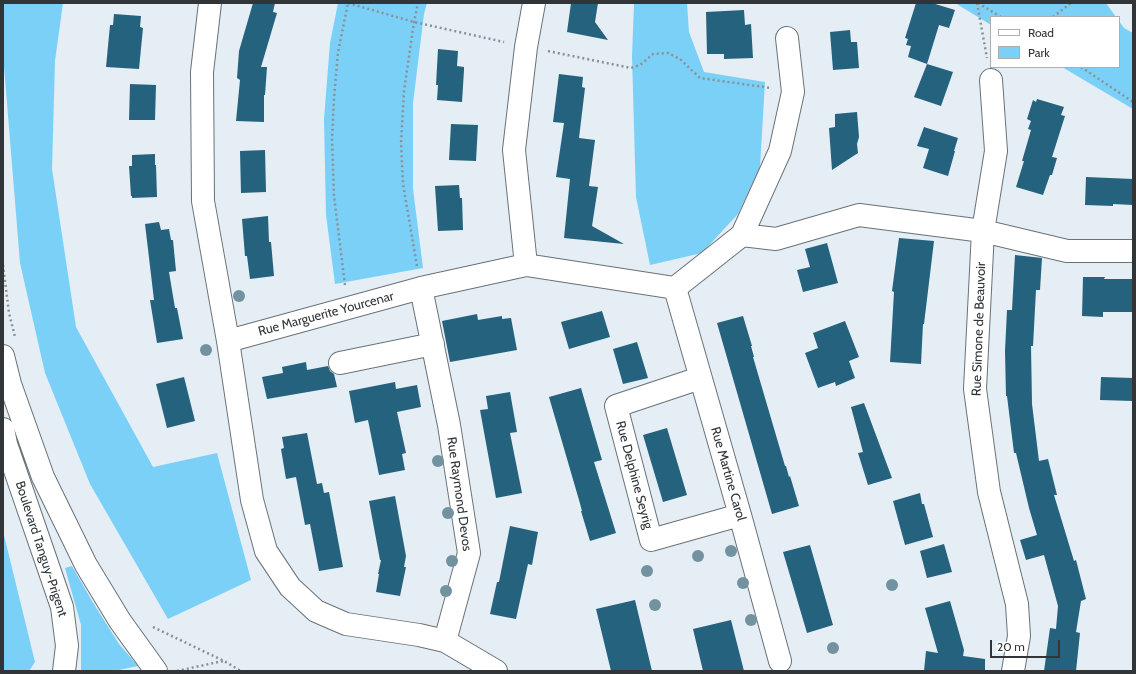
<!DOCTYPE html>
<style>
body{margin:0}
#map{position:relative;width:1136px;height:674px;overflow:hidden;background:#e4eef4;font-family:Cabin,sans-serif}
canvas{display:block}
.frame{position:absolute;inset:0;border:4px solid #313537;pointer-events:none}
.legend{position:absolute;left:990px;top:16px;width:130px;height:52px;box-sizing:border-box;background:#fff;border:1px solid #adaeaf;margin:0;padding:5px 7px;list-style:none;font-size:12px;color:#313537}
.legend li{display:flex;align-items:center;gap:8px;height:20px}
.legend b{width:20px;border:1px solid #adaeaf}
.scale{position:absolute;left:990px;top:640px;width:70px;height:18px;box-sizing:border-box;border:2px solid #313537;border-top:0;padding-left:5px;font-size:12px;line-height:14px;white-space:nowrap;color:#313537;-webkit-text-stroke:3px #fff;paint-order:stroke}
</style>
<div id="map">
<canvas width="1136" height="674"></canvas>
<div class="frame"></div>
<ul class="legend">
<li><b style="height:5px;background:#fff"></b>Road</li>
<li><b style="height:11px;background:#7bd0f8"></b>Park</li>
</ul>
<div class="scale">20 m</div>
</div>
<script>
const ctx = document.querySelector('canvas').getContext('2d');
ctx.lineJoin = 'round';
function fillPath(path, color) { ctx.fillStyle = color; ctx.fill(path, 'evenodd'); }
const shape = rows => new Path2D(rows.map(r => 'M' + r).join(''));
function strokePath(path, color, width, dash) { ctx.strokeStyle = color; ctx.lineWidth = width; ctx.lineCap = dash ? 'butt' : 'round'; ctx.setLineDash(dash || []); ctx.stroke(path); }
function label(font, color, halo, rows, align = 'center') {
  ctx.font = font + ' Cabin,sans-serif'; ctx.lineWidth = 4; ctx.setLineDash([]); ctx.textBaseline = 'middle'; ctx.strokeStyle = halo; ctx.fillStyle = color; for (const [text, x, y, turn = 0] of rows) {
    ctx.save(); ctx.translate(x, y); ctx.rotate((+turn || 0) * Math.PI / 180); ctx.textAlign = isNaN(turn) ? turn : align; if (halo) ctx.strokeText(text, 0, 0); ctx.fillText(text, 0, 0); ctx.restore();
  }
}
const green = shape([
 [3,3,63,3,55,61,52,169,76,327,153,467,217,453,251,580,168,619,90,484,45,373,20,263,3,54],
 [338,3,427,3,424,14,413,103,413,189,423,268,335,284,326,215,324,119,330,43],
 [634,3,687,3,689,32,704,72,765,82,760,167,738,214,702,253,650,265,636,197,632,57],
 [955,3,1106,3,1116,17,991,17,991,25],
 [1119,21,1124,28,1133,33,1133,109,1062,67,1119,67],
 [3,531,35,662,29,671,3,671],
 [72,566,92,601,119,644,138,666,114,671,81,670,81,625,65,568]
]);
const building = shape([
 [253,3,275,3,273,12,277,13,261,67,267,67,265,95,264,95,264,122,236,121,240,80,237,78,239,51],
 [571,3,598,3,595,22,608,40,567,32],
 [916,3,932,3,955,10,949,28,939,25,927,64,908,57,911,46,906,45,908,39,905,38],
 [744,10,745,25,751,24,753,58,724,59,724,54,707,54,706,12],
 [114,14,141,16,140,27,143,28,139,69,106,67,110,25,113,25],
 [850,30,851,42,857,42,859,68,833,70,830,32],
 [438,49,458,51,457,66,464,67,464,70,462,102,437,100,438,85,436,85],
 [927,64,953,72,941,106,914,97],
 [559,74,583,77,582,87,585,88,579,138,595,140,589,186,598,187,592,226,624,244,564,238,570,179,556,177,564,123,553,122],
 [130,84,156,85,155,120,129,120],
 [1037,99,1064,107,1061,115,1065,116,1052,157,1057,158,1052,175,1050,175,1043,195,1016,187,1024,161,1022,161,1031,130,1028,129,1031,121,1027,119,1033,100,1036,102],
 [857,112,859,137,857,144,858,153,832,170,829,128,835,127,835,114],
 [451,124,478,125,476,161,449,160],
 [924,127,958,138,954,151,955,151,948,176,923,168,929,149,917,146],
 [265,150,266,192,241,193,240,151],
 [155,154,155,165,156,165,157,197,132,198,132,196,131,196,129,166,132,166,132,155],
 [1086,177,1133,179,1133,205,1113,204,1113,206,1085,205],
 [459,185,460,198,462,198,463,230,438,231,435,186],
 [268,216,269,242,271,242,274,276,250,279,247,256,245,256,242,219],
 [159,222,161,230,169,229,171,240,173,240,176,271,169,272,175,308,177,308,183,339,157,343,150,300,154,300,145,224],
 [899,238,934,241,924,324,923,324,921,364,890,362,894,292,892,291],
 [827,243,838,283,803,292,797,270,810,267,805,249],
 [1015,255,1042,258,1040,290,1036,290,1033,346,1031,346,1032,404,1039,461,1048,459,1057,495,1054,495,1074,561,1076,560,1086,599,1081,601,1076,632,1080,633,1076,671,1044,671,1050,628,1056,629,1058,606,1044,555,1026,560,1020,540,1037,535,1029,508,1016,453,1014,453,1007,396,1006,396,1005,351,1007,310,1012,310],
 [1083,277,1105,277,1104,279,1133,279,1133,312,1103,312,1103,317,1082,316],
 [602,311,610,337,569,349,561,322],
 [477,314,478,320,502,316,502,319,511,318,517,350,450,362,442,321],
 [743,316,752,346,751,346,754,357,753,357,785,466,786,466,789,477,790,476,799,506,772,514,717,323],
 [845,321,859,357,849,361,855,378,836,386,835,382,818,388,805,353,818,348,813,333],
 [637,342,648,378,623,384,613,349],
 [306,362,307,370,328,366,330,371,334,374,337,387,267,399,262,377,283,373,282,367],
 [184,377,195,421,167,428,156,384],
 [1101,377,1133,378,1133,401,1100,400],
 [395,382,396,389,417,385,421,407,397,412,406,453,402,454,405,470,379,475,368,420,355,423,349,391],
 [581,388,602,460,594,462,616,533,590,541,581,511,582,511,579,500,549,397],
 [510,392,517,432,510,433,522,493,496,498,480,410,488,409,486,396],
 [864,403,892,478,868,485,858,453,863,452,851,407],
 [667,428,687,495,663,502,643,435],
 [307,433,317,484,322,483,324,493,329,492,343,567,319,571,310,524,305,525,296,477,286,479,281,449,284,448,282,437],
 [920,493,922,504,924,504,933,537,905,545,893,501],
 [395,496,406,556,404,567,406,567,400,596,376,592,379,574,378,574,381,560,380,560,369,501],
 [510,526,538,532,532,565,528,564,516,619,490,614,497,582,499,582],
 [944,544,952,572,927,578,920,551],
 [810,545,833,625,807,633,783,552],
 [635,600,652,671,611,671,596,609],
 [950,601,964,650,963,656,985,659,985,671,924,671,926,651,938,653,925,608],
 [731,620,744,671,703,671,693,629]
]);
const path = shape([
 [348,3,414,22,504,42],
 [977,3,987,58],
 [978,3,1001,17],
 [1053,17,1071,3],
 [548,51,631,68,640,65,653,54,668,53,680,59,700,78,771,88],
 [1081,67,1133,102],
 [3,265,9,313,15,337],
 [417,266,403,184,401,143,404,91,414,22,418,3],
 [345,285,334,196,332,139,334,98,338,52,348,3],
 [153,627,224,661,241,671],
 [177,671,223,661]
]);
const minor = shape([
 [210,3,202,72,203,201,228,341,421,288,526,265,675,288,742,235,776,239,859,215,983,231,1067,251,1133,251],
 [991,80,996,151,983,231,975,389,989,492,1017,604,1019,636,1013,671],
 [742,235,780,151,793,92,787,38],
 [526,265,514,150,526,47,534,3],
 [421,288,449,425,469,553,445,641],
 [675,288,740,515,780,661],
 [228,341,252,500,266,551,290,587,316,611,346,624,419,635,445,641,496,671],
 [340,363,433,344],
 [700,378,616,406,651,540,740,515]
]);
const major = shape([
 [3,356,10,384,43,477,86,565,120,621,156,671],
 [3,429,6,444,62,607,67,646,64,671]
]);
const trees = [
 [239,296],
 [206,350],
 [438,461],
 [448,513],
 [731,551],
 [698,556],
 [452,561],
 [647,571],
 [743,583],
 [892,585],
 [446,591],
 [655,605],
 [751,620],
 [833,648]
];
const streetNames = [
 ["Rue Marguerite Yourcenar",326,314,-15],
 ["Rue Simone de Beauvoir",979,329,-88],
 ["Rue Martine Carol",728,474,74],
 ["Rue Delphine Seyrig",634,475,75],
 ["Rue Raymond Devos",459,494,82],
 ["Boulevard Tanguy-Prigent",41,549,72]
];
fillPath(green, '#7bd0f8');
fillPath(building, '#24627d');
strokePath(minor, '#697277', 24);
strokePath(major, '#697277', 24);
strokePath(path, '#8a9195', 2.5, [2, 3]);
strokePath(minor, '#fff', 22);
strokePath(major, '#fff', 22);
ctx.fillStyle = '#7292a0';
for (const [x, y] of trees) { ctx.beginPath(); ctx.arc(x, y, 6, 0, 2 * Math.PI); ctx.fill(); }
label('13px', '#313537', '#fff', streetNames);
</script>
